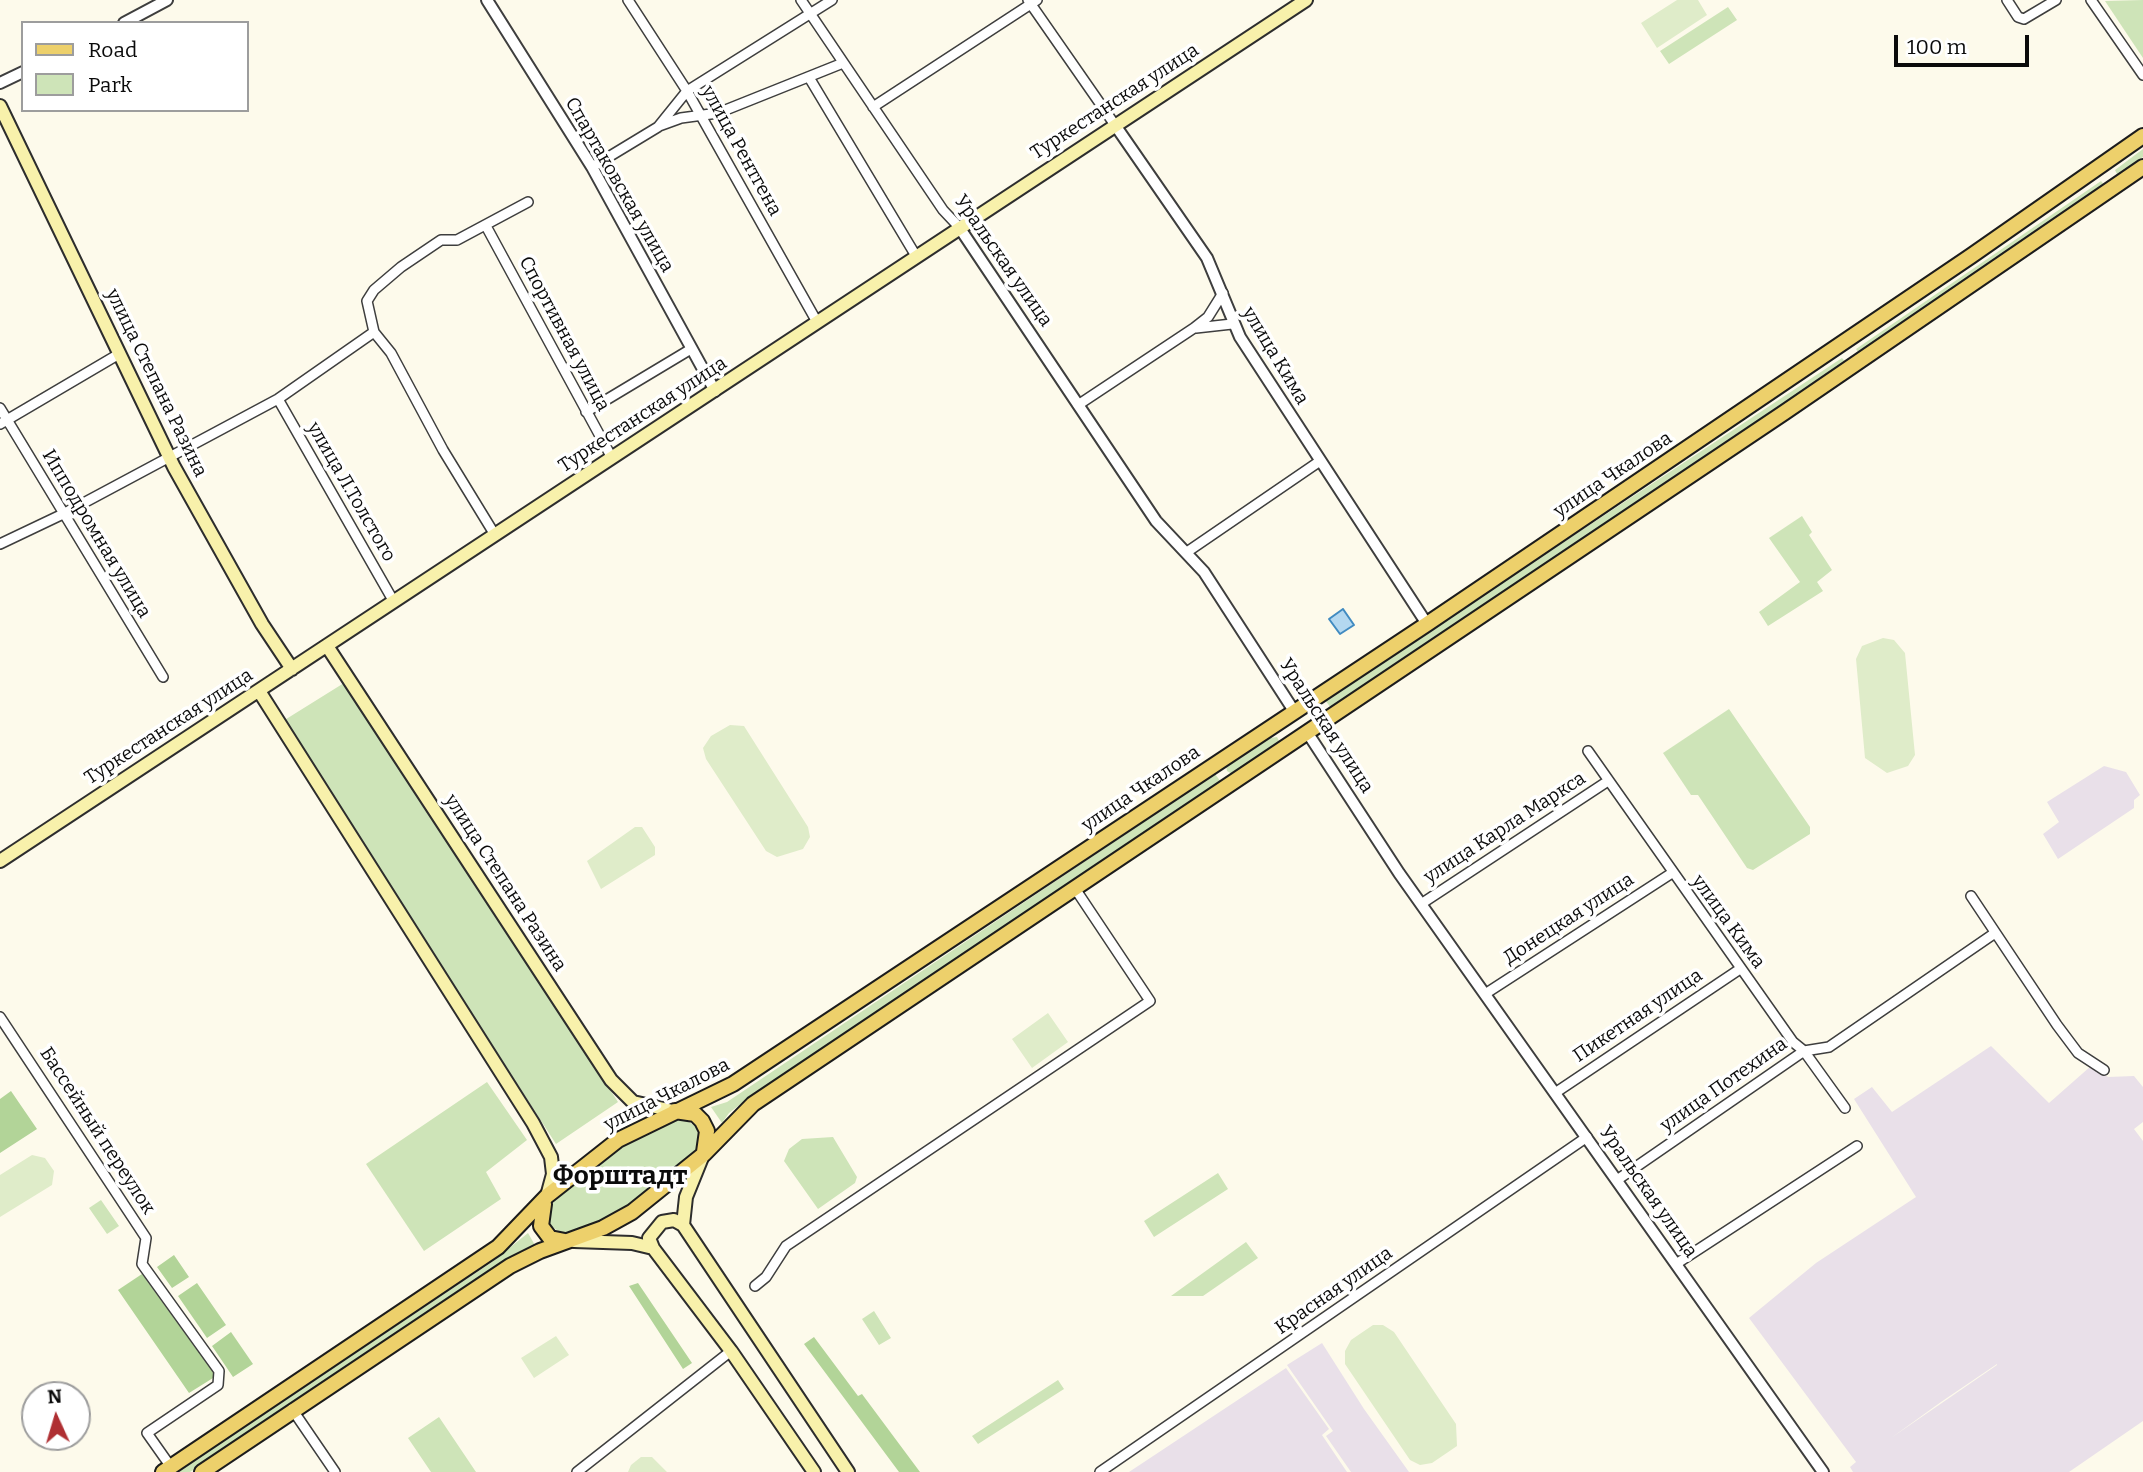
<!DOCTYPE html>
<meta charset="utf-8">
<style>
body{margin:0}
#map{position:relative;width:2143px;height:1472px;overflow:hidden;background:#fdfaeb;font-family:Bitter,serif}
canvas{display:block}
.legend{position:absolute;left:21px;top:21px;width:228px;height:91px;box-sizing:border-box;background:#fff;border:2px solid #9d9d9d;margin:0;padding:9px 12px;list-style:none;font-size:21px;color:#0b0b0b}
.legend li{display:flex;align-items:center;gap:14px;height:35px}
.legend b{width:35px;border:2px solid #9d9d9d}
.north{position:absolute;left:21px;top:1381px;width:70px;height:70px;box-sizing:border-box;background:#fff;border:2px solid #9d9d9d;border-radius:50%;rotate:356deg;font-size:19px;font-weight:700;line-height:28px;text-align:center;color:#0b0b0b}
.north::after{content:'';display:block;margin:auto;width:24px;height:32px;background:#af2f32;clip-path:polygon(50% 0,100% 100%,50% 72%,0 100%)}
.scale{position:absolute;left:1894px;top:35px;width:135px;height:32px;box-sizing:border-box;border:4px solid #0b0b0b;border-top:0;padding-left:9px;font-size:21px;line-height:24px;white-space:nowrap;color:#0b0b0b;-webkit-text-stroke:5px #fff;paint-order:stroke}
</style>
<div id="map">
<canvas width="2143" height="1472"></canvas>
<ul class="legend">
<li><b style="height:9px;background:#edd06b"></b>Road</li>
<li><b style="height:19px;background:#cee4b8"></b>Park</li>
</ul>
<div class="north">N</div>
<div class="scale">100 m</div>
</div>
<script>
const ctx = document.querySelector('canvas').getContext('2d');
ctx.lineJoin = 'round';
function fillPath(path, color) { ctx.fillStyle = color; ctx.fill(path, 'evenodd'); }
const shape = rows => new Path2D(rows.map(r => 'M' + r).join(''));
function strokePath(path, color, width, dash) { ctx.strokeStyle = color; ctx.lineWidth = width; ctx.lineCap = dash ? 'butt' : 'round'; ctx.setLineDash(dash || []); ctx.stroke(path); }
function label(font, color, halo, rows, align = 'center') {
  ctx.font = font + ' Bitter,serif'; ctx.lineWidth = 7; ctx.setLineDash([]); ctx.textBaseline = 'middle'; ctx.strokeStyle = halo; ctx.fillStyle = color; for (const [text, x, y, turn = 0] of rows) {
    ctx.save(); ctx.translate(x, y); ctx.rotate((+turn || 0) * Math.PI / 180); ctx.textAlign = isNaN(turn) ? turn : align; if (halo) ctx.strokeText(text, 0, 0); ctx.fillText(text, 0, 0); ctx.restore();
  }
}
const industrial = shape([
 [2104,766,2126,772,2140,795,2134,800,2134,808,2058,859,2043,834,2059,822,2047,802],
 [1991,1046,2049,1103,2091,1066,2108,1077,2134,1076,2143,1087,2143,1122,2134,1129,2143,1141,2143,1421,2069,1472,1853,1472,1850,1467,1856,1462,1749,1318,1816,1263,1916,1197,1854,1099,1872,1087,1892,1112],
 [1997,1364,1997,1365,1891,1438,1941,1402],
 [1322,1343,1364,1409,1409,1472,1351,1472,1326,1436,1333,1431,1287,1365],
 [1286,1368,1329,1429,1322,1435,1347,1472,1129,1472]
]);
const green = shape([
 [2143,0,2143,58,2105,1],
 [1728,7,1737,20,1669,64,1660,51],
 [2143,149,2143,157,2118,176,2115,170],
 [2101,181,2105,186,1859,353,1856,349],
 [1842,358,1846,363,1331,708,1325,700],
 [1802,516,1812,532,1809,535,1832,570,1817,582,1823,591,1768,626,1759,612,1800,582,1769,538],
 [344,683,618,1102,556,1144,283,721],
 [1729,709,1810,827,1810,834,1753,870,1747,868,1698,795,1691,795,1663,753],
 [1277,737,1279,741,1232,774,1227,771,1226,765,1264,739],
 [1215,774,1221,782,751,1096,729,1113,722,1123,711,1107,727,1102],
 [487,1082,527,1140,486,1172,501,1199,424,1251,366,1164],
 [672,1118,683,1118,698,1128,700,1136,698,1150,690,1158,629,1205,585,1228,562,1234,550,1225,547,1215,557,1196,611,1151],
 [833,1137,857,1177,855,1183,818,1209,784,1161,789,1149,802,1139],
 [1218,1173,1228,1189,1154,1237,1144,1221],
 [101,1200,119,1226,107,1234,89,1208],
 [528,1233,536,1247,190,1472,177,1472,492,1262],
 [1246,1242,1258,1258,1203,1296,1171,1296],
 [874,1311,891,1338,879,1345,862,1319],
 [1058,1380,1064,1389,978,1444,972,1436],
 [439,1417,476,1472,431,1472,408,1438]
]);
const forest = shape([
 [11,1091,37,1129,0,1153,0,1099],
 [174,1255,189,1277,172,1288,157,1267],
 [142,1274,213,1372,213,1378,189,1393,118,1290],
 [197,1283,226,1325,207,1338,178,1296],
 [638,1283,692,1363,683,1369,629,1286],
 [231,1332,253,1364,233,1377,212,1346],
 [814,1337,858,1396,862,1394,920,1472,899,1472,804,1344]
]);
const pitch = shape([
 [1677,0,1698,0,1707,15,1657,48,1641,23],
 [1883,638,1894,640,1905,653,1915,755,1908,766,1887,773,1865,758,1856,659,1862,646],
 [730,725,744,726,808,827,810,837,803,849,777,857,766,851,706,759,703,748,711,736],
 [635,827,642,827,655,847,655,855,601,889,587,861],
 [1048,1013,1068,1042,1032,1068,1012,1039],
 [32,1155,45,1158,54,1171,52,1185,0,1217,0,1175],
 [1373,1325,1383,1325,1394,1332,1456,1424,1457,1446,1432,1463,1420,1465,1410,1460,1345,1364,1345,1351,1351,1340],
 [556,1336,569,1355,534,1378,521,1358],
 [641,1457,652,1457,667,1472,628,1472,631,1465]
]);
const water = shape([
 [1343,609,1354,625,1340,634,1329,619,1343,609]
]);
const minor = shape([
 [628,0,687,91,817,322],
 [801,0,943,210,959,227],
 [1028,0,1115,125],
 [2007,0,2018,17,2024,19,2056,0],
 [2091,0,2143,75],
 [810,79,916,256],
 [873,107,1037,0],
 [659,126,681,118,718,113,843,63],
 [592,167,658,127,687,91,832,0],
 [486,226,612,458],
 [1196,328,1232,324],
 [374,332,391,353,443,450,495,535],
 [278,399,394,602],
 [1078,405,1194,328,1208,317,1223,293],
 [0,408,163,677],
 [586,412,691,349],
 [0,424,119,354],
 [0,544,63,514,278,399,374,332,367,301,374,290,401,267,441,240,457,240,528,202],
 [1187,552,1320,461],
 [1588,751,1793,1042,1804,1051,1845,1108],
 [1971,896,2057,1025,2078,1053,2104,1070],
 [1421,904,1608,781],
 [1485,994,1672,873],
 [0,1017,146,1238,142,1264,219,1371,218,1385,147,1433,171,1467],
 [1555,1093,1740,969],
 [1617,1180,1804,1051,1829,1047,1995,933],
 [1676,1264,1857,1146],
 [755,1286,766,1277,786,1246,1150,1001,1076,890],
 [292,1409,335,1472],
 [577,1472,731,1351],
 [1100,1472,1587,1137]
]);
const tertiary = shape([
 [487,0,592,167,715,391],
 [124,23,167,0],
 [0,83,23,72],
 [1115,125,1207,258,1240,337,1427,624],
 [959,227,1156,521,1204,572,1294,711],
 [1307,732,1399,873,1823,1472]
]);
const secondary = shape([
 [0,106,174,467,262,624,292,669],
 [327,646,611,1080,633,1102,673,1111],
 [259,691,533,1123,551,1157,553,1174,547,1196],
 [0,861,1306,0],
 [703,1155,686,1197,683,1225,848,1472],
 [574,1241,632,1243,653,1248,731,1351,814,1472],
 [653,1248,649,1238,662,1222,674,1220,683,1225]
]);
const primary = shape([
 [675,1111,695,1114,702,1121,707,1131,704,1152],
 [544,1204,541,1226,550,1238,565,1241],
 [163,1472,498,1247,547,1196,618,1140,733,1084,1427,624,1971,256,2143,136],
 [202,1472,510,1266,540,1251,603,1228,632,1212,704,1154,753,1104,1785,412,2143,167]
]);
const streetNames = [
 ["Туркестанская улица",1115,102,-33],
 ["улица Рентгена",741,151,61],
 ["Спартаковская улица",619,185,60],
 ["Уральская улица",1003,261,55],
 ["Спортивная улица",564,334,62],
 ["улица Кима",1275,356,59],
 ["улица Степана Разина",156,383,64],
 ["Туркестанская улица",643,415,-33],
 ["улица Чкалова",1613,475,-34],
 ["улица Л.Толстого",351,492,60],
 ["Ипподромная улица",96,534,59],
 ["Уральская улица",1326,726,57],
 ["Туркестанская улица",169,727,-33],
 ["улица Чкалова",1141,789,-34],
 ["улица Карла Маркса",1505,828,-33],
 ["улица Степана Разина",505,883,57],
 ["Донецкая улица",1569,919,-33],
 ["улица Кима",1728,922,54],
 ["Пикетная улица",1638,1016,-34],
 ["улица Потехина",1724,1085,-35],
 ["улица Чкалова",667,1095,-27],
 ["Бассейный переулок",97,1131,57],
 ["Уральская улица",1648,1192,55],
 ["Красная улица",1334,1291,-35]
];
const districtNames = [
 ["Форштадт",620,1177]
];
fillPath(industrial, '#e9e0e9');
fillPath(green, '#cee4b8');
fillPath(forest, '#b2d498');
fillPath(pitch, '#dfecc9');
fillPath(water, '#b4d8f0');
strokePath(water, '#418bc1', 2);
strokePath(minor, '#3e3e3e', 12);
strokePath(tertiary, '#3e3e3e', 14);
strokePath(secondary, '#2d2d2d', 16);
strokePath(primary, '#1c1c1c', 18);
strokePath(minor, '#fff', 9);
strokePath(tertiary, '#fff', 10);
strokePath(secondary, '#f8f1ab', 12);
strokePath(primary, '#edd06b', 14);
label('19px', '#0b0b0b', '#fff', streetNames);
label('bold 26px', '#0b0b0b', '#fff', districtNames);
</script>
